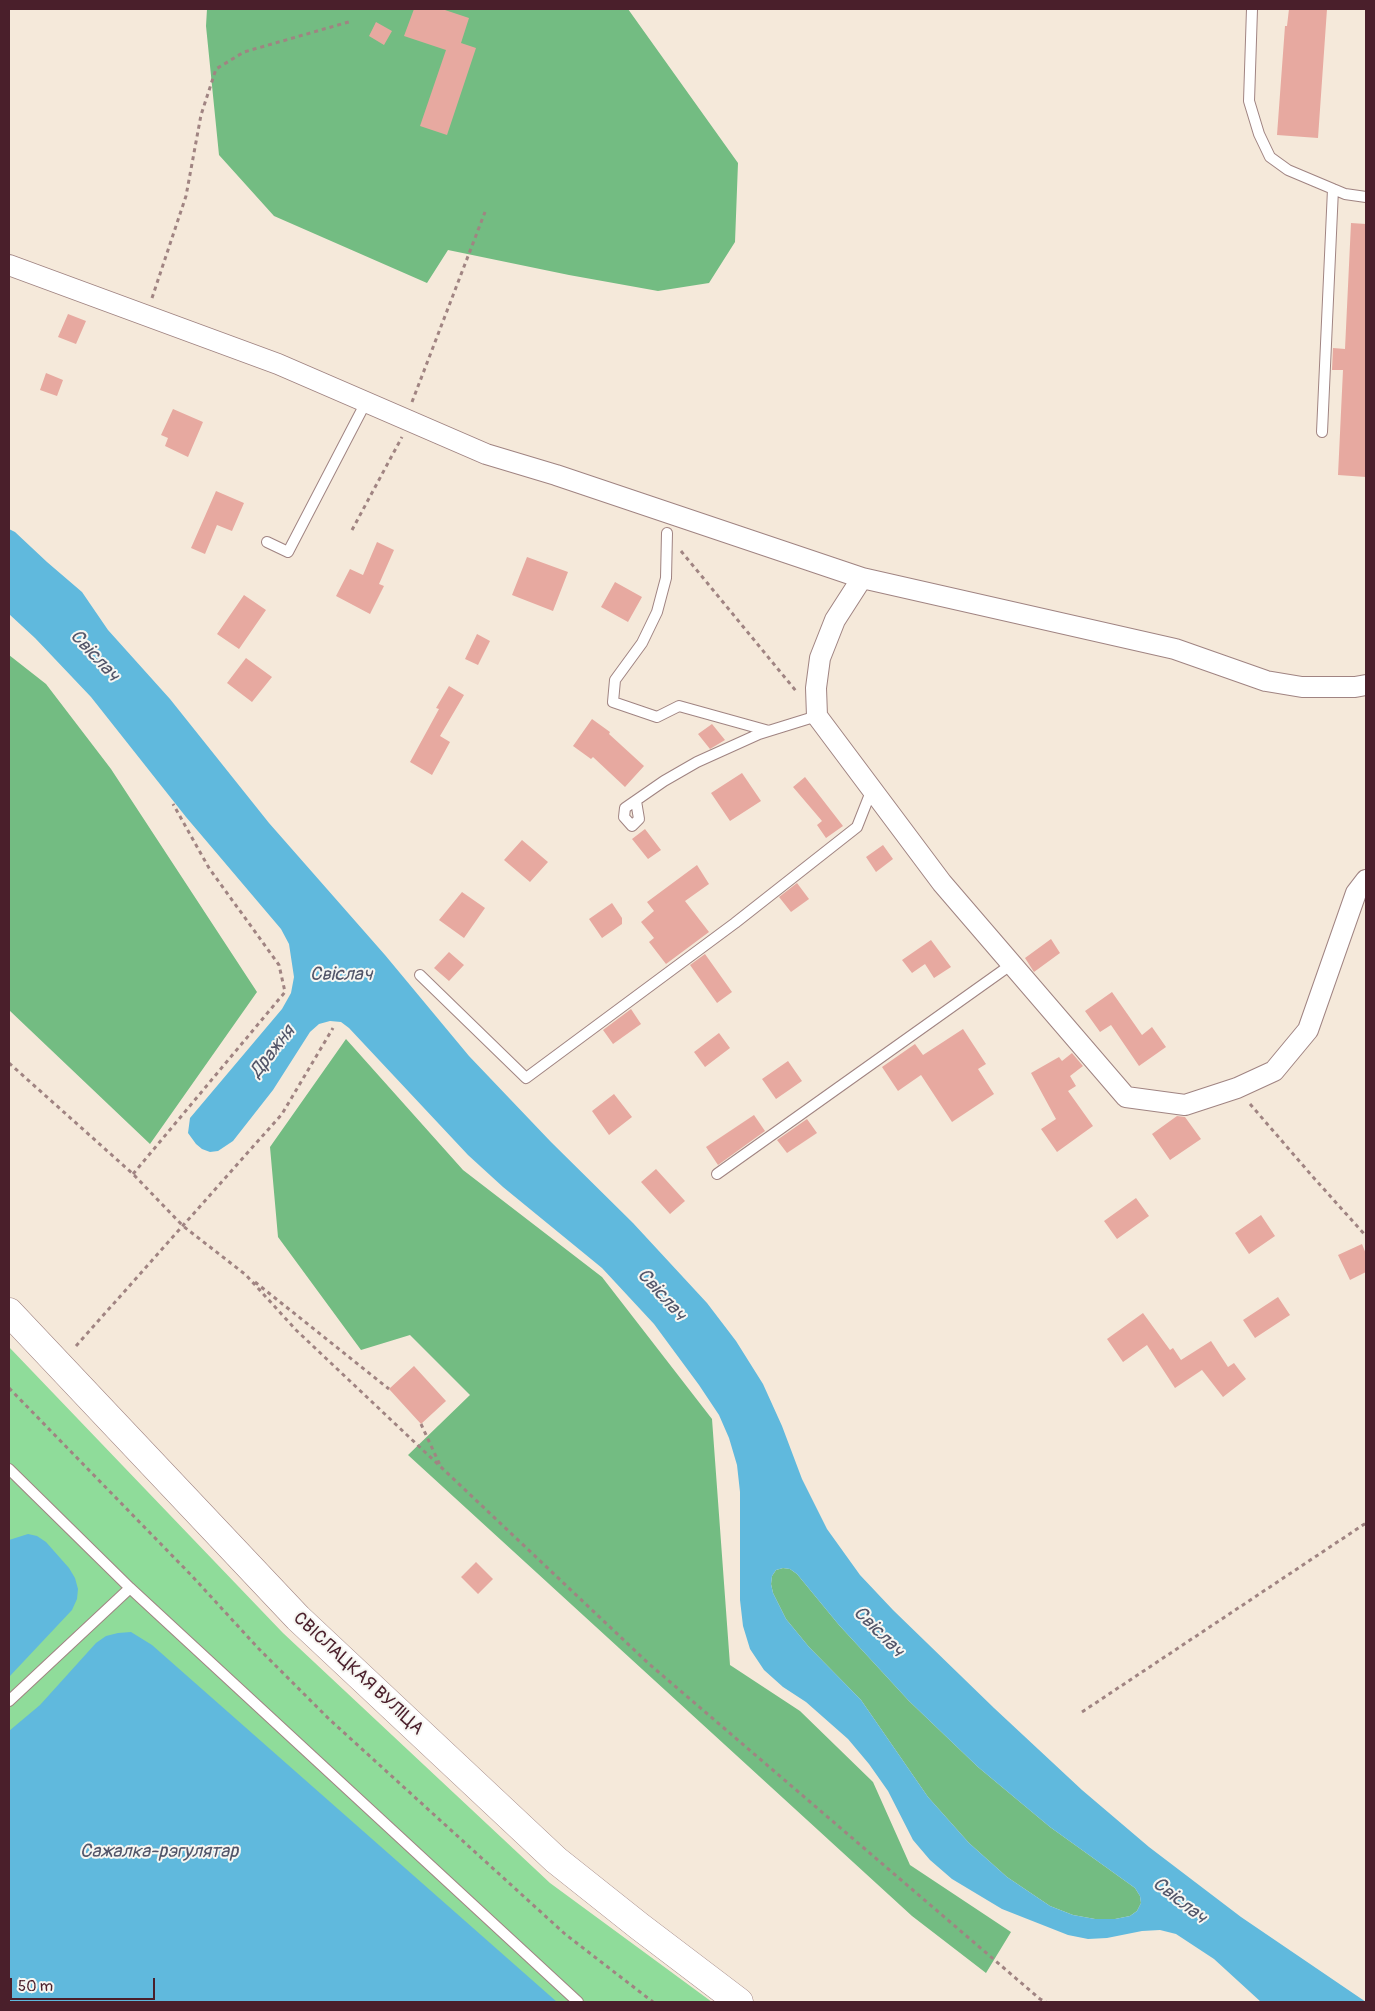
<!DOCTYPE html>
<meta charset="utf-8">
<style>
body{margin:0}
#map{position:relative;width:1375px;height:2011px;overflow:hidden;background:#f5e9da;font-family:Pangolin,sans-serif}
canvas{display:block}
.frame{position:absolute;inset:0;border:10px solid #4a1f2b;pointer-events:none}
.scale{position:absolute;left:10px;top:1978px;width:145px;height:22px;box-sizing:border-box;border:2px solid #4a1f2b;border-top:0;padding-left:6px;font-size:15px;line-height:18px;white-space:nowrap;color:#4a1f2b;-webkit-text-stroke:4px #f6f6f2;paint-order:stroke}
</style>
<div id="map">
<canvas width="1375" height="2011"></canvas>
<div class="frame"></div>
<div class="scale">50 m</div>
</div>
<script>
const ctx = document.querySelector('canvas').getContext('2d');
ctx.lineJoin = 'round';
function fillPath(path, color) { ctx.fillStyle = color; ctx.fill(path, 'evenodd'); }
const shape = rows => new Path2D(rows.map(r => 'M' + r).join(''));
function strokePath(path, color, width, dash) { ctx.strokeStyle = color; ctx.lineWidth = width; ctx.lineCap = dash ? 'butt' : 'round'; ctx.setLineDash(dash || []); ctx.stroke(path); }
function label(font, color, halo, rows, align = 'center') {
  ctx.font = font + ' Pangolin,sans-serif'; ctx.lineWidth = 4; ctx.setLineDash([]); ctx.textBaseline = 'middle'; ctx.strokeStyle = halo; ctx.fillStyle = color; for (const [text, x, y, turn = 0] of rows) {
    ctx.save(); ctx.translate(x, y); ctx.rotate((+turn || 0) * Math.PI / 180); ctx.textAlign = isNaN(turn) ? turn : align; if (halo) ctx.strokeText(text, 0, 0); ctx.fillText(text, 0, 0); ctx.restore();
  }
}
const green = shape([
 [9,1347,283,1633,550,1883,712,2002,9,2002]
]);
const forest = shape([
 [207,9,628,9,738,163,735,242,709,283,658,291,569,275,448,250,427,283,274,216,219,155,206,26],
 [9,655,46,684,111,769,257,992,150,1144,9,1010],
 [346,1039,463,1170,602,1277,712,1419,730,1665,800,1711,873,1782,910,1865,1011,1932,986,1973,912,1916,408,1455,470,1395,410,1335,361,1350,278,1237,270,1147],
 [783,1568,790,1569,797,1574,839,1625,909,1701,978,1767,1050,1827,1135,1888,1140,1896,1141,1903,1137,1911,1130,1916,1115,1919,1095,1919,1073,1915,1050,1906,1007,1877,969,1843,928,1797,861,1700,809,1647,786,1619,773,1593,771,1584,772,1576,776,1570]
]);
const water = shape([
 [9,529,15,532,47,562,82,592,108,630,170,699,269,823,385,955,469,1056,551,1142,633,1223,707,1303,736,1341,763,1384,782,1426,802,1479,827,1529,860,1575,893,1610,994,1708,1082,1790,1149,1847,1241,1917,1366,2002,1261,2002,1214,1959,1176,1934,1160,1930,1142,1931,1107,1938,1088,1939,1068,1935,1002,1909,952,1879,930,1860,913,1840,888,1791,869,1764,848,1739,806,1702,783,1687,764,1670,750,1649,743,1626,740,1600,740,1492,737,1465,729,1438,719,1415,699,1385,654,1324,602,1268,503,1187,468,1155,349,1028,341,1022,330,1021,319,1024,310,1032,273,1090,233,1141,218,1151,210,1152,202,1149,196,1144,188,1133,190,1118,282,1009,291,993,294,977,289,944,281,929,186,817,91,697,35,638,9,614],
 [783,1568,790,1569,797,1574,839,1625,909,1701,978,1767,1050,1827,1135,1888,1140,1896,1141,1903,1137,1911,1130,1916,1115,1919,1095,1919,1073,1915,1050,1906,1007,1877,969,1843,928,1797,861,1700,809,1647,786,1619,773,1593,771,1584,772,1576,776,1570],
 [28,1534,37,1536,46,1542,69,1568,75,1578,78,1589,77,1599,72,1610,9,1677,9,1540],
 [131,1632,152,1645,557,2002,9,2002,9,1731,40,1705,96,1643,106,1636,118,1633]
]);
const building = shape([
 [414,9,442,9,469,18,461,43,476,48,447,135,420,126,446,50,404,36],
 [1289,9,1327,9,1318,138,1277,135,1285,26,1287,26],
 [376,22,392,31,384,45,369,36],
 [1351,223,1366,224,1366,477,1338,475,1343,370,1332,370,1333,348,1345,349],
 [68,314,86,321,76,344,58,337],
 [46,373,63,380,57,396,40,390],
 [173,409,203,422,188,457,165,446,168,438,161,435],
 [216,491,244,503,232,531,217,525,205,554,191,548],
 [377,542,394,550,379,584,384,586,370,614,336,596,350,569,363,575],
 [527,557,568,572,553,611,512,595],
 [615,582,642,597,628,622,601,607],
 [244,595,266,610,239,649,217,634],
 [477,634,490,641,478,665,465,659],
 [246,658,272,677,252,702,227,683],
 [449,686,464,695,440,736,450,742,432,775,410,762,439,709,436,708],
 [592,719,610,732,609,734,644,766,625,787,593,757,591,759,573,746],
 [712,724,725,740,710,749,698,734],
 [742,773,761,801,730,821,711,793],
 [805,777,843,826,826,838,817,825,822,821,793,787],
 [645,829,661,850,648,859,632,839],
 [522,840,548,862,530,882,504,860],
 [883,845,893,859,876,872,866,857],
 [697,865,709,884,685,901,709,932,666,964,649,942,654,938,641,922,654,911,647,902],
 [797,883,809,899,791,912,779,897],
 [462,892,485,908,464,938,439,920],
 [612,903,622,918,622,924,602,938,589,919],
 [1051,939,1060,953,1034,972,1025,958],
 [931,940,951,967,934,978,925,964,912,973,902,960],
 [449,952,464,965,449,981,434,968],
 [705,954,732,992,717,1003,690,965],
 [1112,992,1142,1035,1152,1027,1166,1047,1139,1066,1111,1025,1100,1032,1085,1011],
 [631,1009,641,1024,613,1044,603,1030],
 [963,1029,986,1064,978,1069,994,1094,952,1122,921,1075,898,1091,882,1067,915,1044,923,1055],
 [719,1033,730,1048,705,1067,694,1052],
 [1072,1053,1083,1066,1070,1076,1076,1086,1068,1091,1093,1126,1057,1152,1041,1129,1056,1119,1031,1073,1059,1057,1062,1061],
 [788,1061,802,1081,776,1099,762,1079],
 [614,1094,632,1117,609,1135,592,1111],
 [754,1115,765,1131,718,1165,706,1147],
 [1177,1116,1185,1117,1201,1139,1170,1160,1152,1134],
 [807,1119,817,1133,787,1153,777,1140],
 [656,1169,685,1201,670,1214,641,1182],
 [1136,1198,1149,1216,1117,1239,1104,1221],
 [1261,1215,1275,1236,1249,1254,1235,1233],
 [1362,1244,1366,1254,1366,1272,1350,1280,1338,1255],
 [1278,1297,1290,1315,1255,1338,1243,1320],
 [1143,1313,1170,1350,1173,1348,1181,1360,1211,1341,1228,1367,1234,1363,1246,1379,1223,1397,1202,1370,1175,1388,1147,1345,1123,1362,1107,1339],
 [414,1366,446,1401,421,1424,389,1389],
 [476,1562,493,1579,478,1594,461,1577]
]);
const path = shape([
 [152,298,186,196,201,115,216,69,244,52,352,21],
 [412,402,485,212],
 [352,530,402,437],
 [681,551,796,691],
 [9,1063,133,1174,183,1226,246,1275,296,1330,648,1663,1040,1999,1046,2002],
 [1250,1104,1313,1177,1366,1236],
 [133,1174,285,992,279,965,209,868,173,804],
 [255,1282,389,1389],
 [76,1346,282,1114,333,1028],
 [9,1388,192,1576,258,1648,329,1719,565,1934,653,2002],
 [421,1424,440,1465],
 [1082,1712,1366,1523]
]);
const service = shape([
 [1252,9,1249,101,1259,134,1270,157,1288,170,1345,194,1366,197],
 [1322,432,1333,189],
 [667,533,666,578,657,612,642,643,615,680,613,702,657,717,679,706,769,731],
 [267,542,288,552,366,402],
 [636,801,639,819,632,826,624,817,625,808,664,781,697,762,759,734,817,716],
 [420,975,526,1078,735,923,857,827,872,789],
 [717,1174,1012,964],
 [9,1469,130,1588,578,2002],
 [9,1701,130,1588]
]);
const minor = shape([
 [9,265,278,364,486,454,556,475,862,578,1175,649,1266,681,1302,687,1355,687,1366,685],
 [862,578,835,620,820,658,816,688,817,716,942,883,1126,1097,1185,1105,1237,1088,1274,1071,1308,1030,1356,893,1366,880]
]);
const secondary = shape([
 [9,1312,298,1618,556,1860,639,1926,739,2002]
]);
const streetNames = [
 ["СВІСЛАЦКАЯ ВУЛІЦА",358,1674,43]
];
const waterNames = [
 ["Свіслач",94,656,47],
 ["Свіслач",341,975],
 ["Дражня",273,1052,-52],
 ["Свіслач",661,1295,48],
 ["Свіслач",878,1632,45],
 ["Сажалка-рэгулятар",159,1852],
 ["Свіслач",1179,1901,38]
];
fillPath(green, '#8fdc9a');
fillPath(forest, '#73bc82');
fillPath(water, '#60b9dd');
fillPath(building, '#e7a9a0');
strokePath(service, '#a08482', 12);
strokePath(minor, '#a08482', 22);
strokePath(secondary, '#a08482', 29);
strokePath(path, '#a08482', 3, [4, 4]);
strokePath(service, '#fff', 10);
strokePath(minor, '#fff', 20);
strokePath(secondary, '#fff', 28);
label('18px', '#4a1f2b', '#f6f6f2', streetNames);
label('italic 19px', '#525569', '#f6f6f2', waterNames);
</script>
